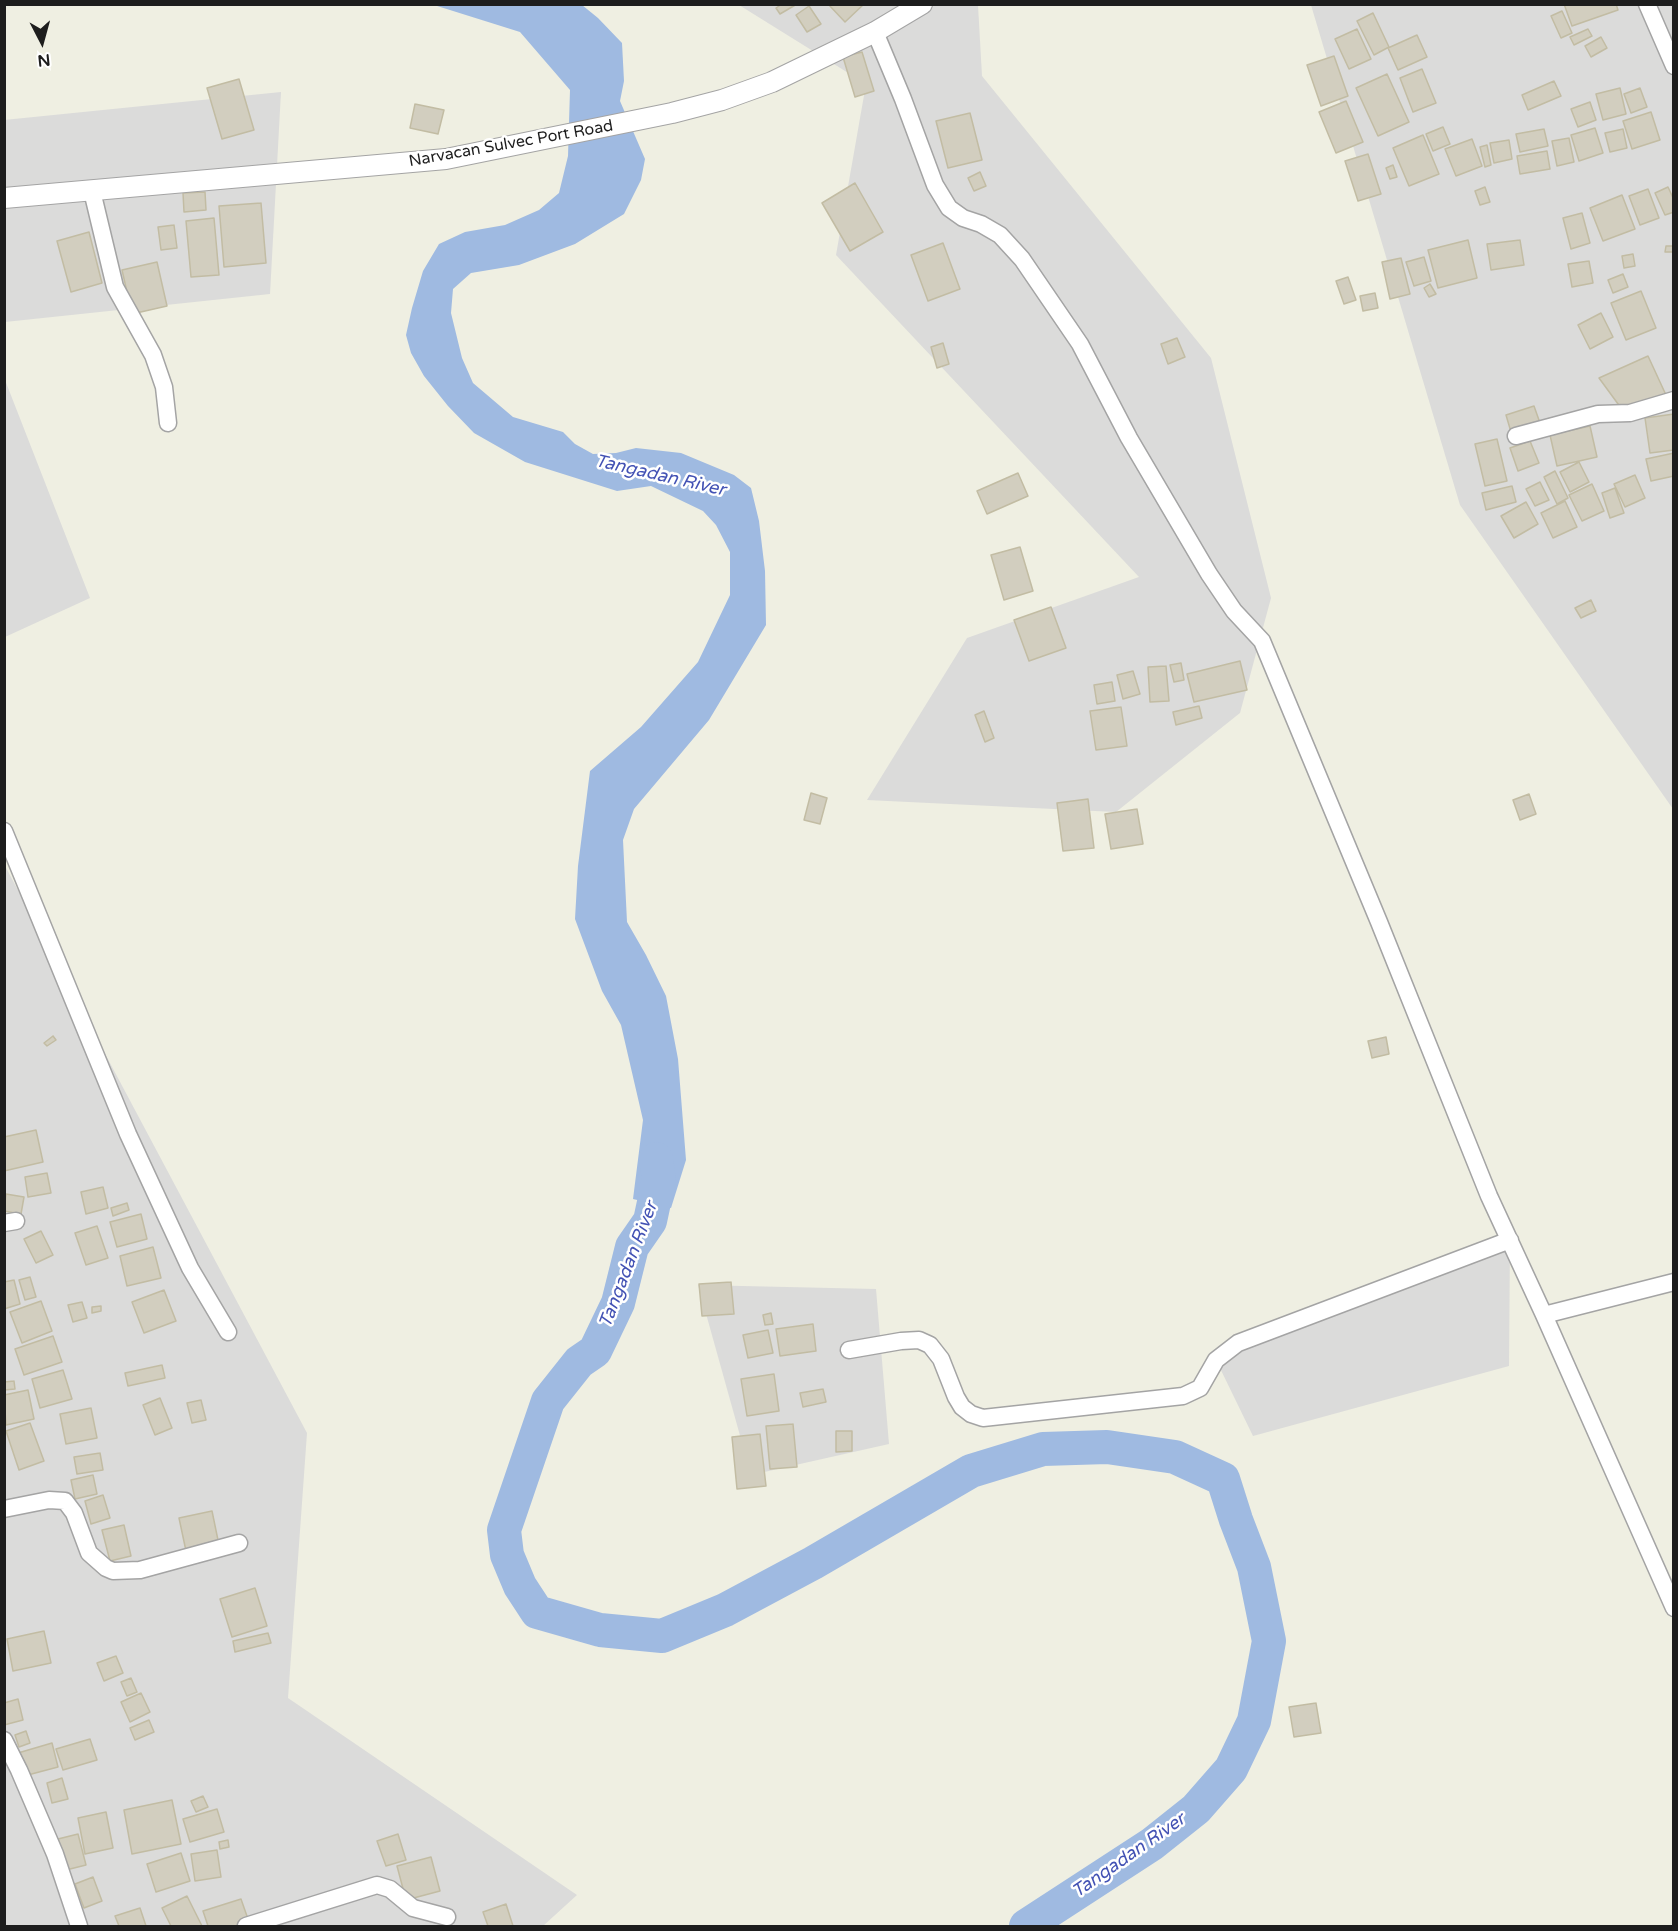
<!DOCTYPE html>
<style>
body{margin:0}
#map{position:relative;width:1678px;height:1931px;overflow:hidden;background:#efefe2;font-family:"Varela Round",sans-serif}
canvas{display:block}
.frame{position:absolute;inset:0;border:6px solid #1d1d1d;pointer-events:none}
.north{position:absolute;left:12px;top:12px;width:60px;height:60px;-webkit-text-stroke:4px #fff;paint-order:stroke;rotate:174deg;font-size:16px;font-weight:700;line-height:24px;text-align:center;color:#1d1d1d}
.north::after{content:'';display:block;margin:auto;width:21px;height:27px;background:#1d1d1d;clip-path:polygon(50% 0,100% 100%,50% 72%,0 100%)}
</style>
<div id="map">
<canvas width="1678" height="1931"></canvas>
<div class="frame"></div>
<div class="north">N</div>
</div>
<script>
const ctx = document.querySelector('canvas').getContext('2d');
ctx.lineJoin = 'round';
function fillPath(path, color) { ctx.fillStyle = color; ctx.fill(path, 'evenodd'); }
const shape = rows => new Path2D(rows.map(r => 'M' + r).join(''));
function strokePath(path, color, width, dash) { ctx.strokeStyle = color; ctx.lineWidth = width; ctx.lineCap = dash ? 'butt' : 'round'; ctx.setLineDash(dash || []); ctx.stroke(path); }
function label(font, color, halo, rows, align = 'center') {
  ctx.font = font + ' "Varela Round",sans-serif'; ctx.lineWidth = 5; ctx.setLineDash([]); ctx.textBaseline = 'middle'; ctx.strokeStyle = halo; ctx.fillStyle = color; for (const [text, x, y, turn = 0] of rows) {
    ctx.save(); ctx.translate(x, y); ctx.rotate((+turn || 0) * Math.PI / 180); ctx.textAlign = isNaN(turn) ? turn : align; if (halo) ctx.strokeText(text, 0, 0); ctx.fillText(text, 0, 0); ctx.restore();
  }
}
const residential = shape([
 [739,5,978,5,982,76,1211,358,1271,598,1240,713,1116,812,867,800,967,638,1139,577,836,255,866,84],
 [1311,5,1673,5,1673,809,1460,505],
 [281,92,270,294,5,322,4,120],
 [5,380,90,598,5,637,4,637],
 [4,864,307,1433,288,1698,577,1895,543,1926,5,1926],
 [1510,1240,1509,1366,1253,1436,1216,1360],
 [698,1285,876,1289,889,1444,751,1475]
]);
const water = shape([
 [434,5,582,5,598,18,622,43,624,81,620,101,645,159,641,180,624,214,575,244,519,265,471,273,453,289,451,313,462,358,473,383,513,417,563,432,575,444,593,454,616,453,636,448,681,453,734,475,751,488,759,521,765,571,766,625,709,720,634,809,623,840,627,922,646,955,666,996,678,1059,686,1160,671,1208,633,1199,643,1120,621,1025,602,991,575,919,578,866,590,771,641,727,698,662,730,595,730,552,716,525,703,511,651,486,617,491,525,462,474,433,448,406,424,376,411,353,406,335,412,308,423,271,439,244,465,232,505,225,539,210,559,193,568,156,570,90,520,32]
]);
const river = shape([
 [656,1159,659,1179,650,1221,632,1247,618,1303,595,1351,579,1362,548,1401,504,1530,507,1555,520,1586,537,1612,600,1630,662,1636,725,1610,813,1563,971,1471,1043,1449,1107,1447,1175,1457,1223,1479,1236,1520,1254,1567,1269,1641,1254,1721,1231,1769,1196,1809,1152,1844,1026,1926]
]);
const building = shape([
 [782,4,797,4,780,14,776,8,782,4],
 [828,4,864,4,845,22,828,4],
 [1564,4,1616,4,1618,10,1572,26,1564,4],
 [809,6,821,24,807,32,796,15,809,6],
 [1562,11,1572,33,1561,38,1551,16,1562,11],
 [1373,13,1389,47,1374,55,1357,21,1373,13],
 [1357,29,1371,59,1349,69,1335,39,1357,29],
 [1588,29,1592,36,1574,45,1570,37,1588,29],
 [1417,35,1427,57,1398,70,1388,48,1417,35],
 [1601,37,1607,48,1591,57,1585,46,1601,37],
 [862,52,874,91,855,97,843,57,862,52],
 [1334,56,1348,96,1321,106,1307,65,1334,56],
 [1422,69,1436,103,1413,112,1400,78,1422,69],
 [1387,74,1409,122,1378,136,1356,88,1387,74],
 [239,79,254,130,222,139,207,88,239,79],
 [1554,81,1561,96,1528,110,1522,95,1554,81],
 [1620,88,1626,114,1603,120,1596,94,1620,88],
 [1640,88,1647,107,1631,113,1624,94,1640,88],
 [1346,101,1363,142,1336,153,1319,112,1346,101],
 [1590,102,1596,120,1578,127,1571,109,1590,102],
 [415,104,444,110,438,134,410,128,415,104],
 [1651,112,1660,140,1632,149,1623,121,1651,112],
 [970,113,982,160,948,168,936,121,970,113],
 [1443,127,1450,144,1433,151,1426,134,1443,127],
 [1595,128,1603,153,1579,161,1571,135,1595,128],
 [1544,129,1548,146,1520,152,1516,134,1544,129],
 [1623,129,1627,148,1610,152,1605,133,1623,129],
 [1423,135,1439,174,1409,186,1393,148,1423,135],
 [1569,138,1574,162,1557,166,1552,141,1569,138],
 [1472,139,1482,166,1456,176,1445,149,1472,139],
 [1509,140,1512,159,1494,163,1490,143,1509,140],
 [1487,145,1491,165,1485,167,1480,147,1487,145],
 [1547,151,1550,169,1520,174,1517,156,1547,151],
 [1368,154,1381,194,1358,201,1345,161,1368,154],
 [1393,165,1397,177,1390,179,1386,168,1393,165],
 [980,172,986,186,974,191,968,178,980,172],
 [855,183,883,232,850,251,822,203,855,183],
 [1485,187,1490,202,1480,205,1475,191,1485,187],
 [1668,187,1674,200,1674,212,1665,215,1655,193,1668,187],
 [1648,189,1659,218,1640,225,1629,196,1648,189],
 [205,192,206,210,184,212,183,193,205,192],
 [1622,195,1635,229,1603,241,1590,208,1622,195],
 [261,203,266,263,224,267,219,206,261,203],
 [1582,213,1590,243,1571,249,1563,218,1582,213],
 [214,218,219,275,191,277,186,221,214,218],
 [174,225,177,248,161,250,158,227,174,225],
 [89,232,102,283,71,292,57,241,89,232],
 [1468,240,1477,278,1438,288,1428,250,1468,240],
 [1520,240,1524,265,1491,270,1487,244,1520,240],
 [943,243,960,289,928,301,911,255,943,243],
 [1666,246,1674,246,1674,252,1665,252,1666,246],
 [1633,254,1635,266,1624,268,1622,256,1633,254],
 [1424,257,1431,281,1414,286,1406,262,1424,257],
 [1401,258,1410,294,1390,299,1382,262,1401,258],
 [1589,261,1593,283,1572,287,1568,264,1589,261],
 [157,262,167,306,132,314,122,270,157,262],
 [1623,274,1628,287,1613,293,1608,280,1623,274],
 [1348,277,1356,300,1344,304,1336,281,1348,277],
 [1430,284,1436,294,1429,297,1424,288,1430,284],
 [1641,291,1656,328,1626,340,1611,303,1641,291],
 [1375,293,1378,308,1363,311,1360,296,1375,293],
 [1601,313,1613,337,1590,349,1578,325,1601,313],
 [1177,338,1185,357,1168,364,1161,344,1177,338],
 [943,343,949,364,937,368,931,347,943,343],
 [1648,356,1666,395,1621,408,1599,378,1648,356],
 [1534,406,1540,423,1511,432,1506,415,1534,406],
 [1674,414,1674,450,1650,453,1645,418,1674,414],
 [1590,426,1597,457,1557,466,1550,435,1590,426],
 [1497,439,1507,481,1485,486,1475,444,1497,439],
 [1530,441,1539,463,1518,471,1510,448,1530,441],
 [1674,453,1674,476,1651,481,1646,459,1674,453],
 [1579,462,1589,482,1570,492,1560,472,1579,462],
 [1555,471,1568,498,1557,504,1544,477,1555,471],
 [1018,473,1028,496,987,514,977,491,1018,473],
 [1635,475,1645,498,1625,507,1614,484,1635,475],
 [1540,482,1549,500,1535,506,1526,489,1540,482],
 [1592,484,1604,511,1582,521,1569,495,1592,484],
 [1512,486,1516,502,1486,510,1482,493,1512,486],
 [1615,488,1624,513,1610,518,1602,493,1615,488],
 [1565,501,1577,527,1553,538,1541,513,1565,501],
 [1526,502,1538,524,1514,538,1501,516,1526,502],
 [1020,547,1033,591,1004,600,991,555,1020,547],
 [1591,600,1596,611,1581,618,1575,608,1591,600],
 [1051,607,1066,648,1029,661,1014,620,1051,607],
 [1240,661,1247,690,1194,702,1187,674,1240,661],
 [1181,663,1184,680,1174,682,1170,665,1181,663],
 [1166,666,1169,701,1150,702,1148,667,1166,666],
 [1133,671,1140,694,1123,699,1117,675,1133,671],
 [1112,682,1115,701,1097,704,1094,685,1112,682],
 [1199,706,1202,718,1176,725,1173,712,1199,706],
 [1121,707,1127,746,1096,750,1090,711,1121,707],
 [984,711,994,738,985,742,975,715,984,711],
 [811,793,827,798,820,824,804,820,811,793],
 [1529,794,1536,814,1520,820,1513,800,1529,794],
 [1088,799,1094,848,1063,851,1057,803,1088,799],
 [1137,809,1143,844,1111,849,1105,814,1137,809],
 [53,1036,56,1040,47,1046,44,1043,53,1036],
 [1386,1037,1389,1054,1372,1058,1368,1041,1386,1037],
 [36,1130,43,1162,4,1171,4,1137,36,1130],
 [47,1173,51,1193,28,1197,25,1177,47,1173],
 [103,1187,108,1208,86,1214,81,1192,103,1187],
 [6,1194,24,1197,21,1214,4,1211,6,1194],
 [127,1203,129,1210,113,1216,111,1208,127,1203],
 [141,1214,147,1239,117,1247,110,1222,141,1214],
 [97,1226,108,1258,86,1265,75,1233,97,1226],
 [41,1231,53,1255,36,1263,24,1239,41,1231],
 [153,1247,161,1278,127,1286,120,1256,153,1247],
 [30,1277,36,1297,25,1300,19,1280,30,1277],
 [14,1280,20,1304,4,1309,4,1282,14,1280],
 [731,1282,734,1314,702,1316,699,1284,731,1282],
 [164,1290,176,1321,144,1333,132,1302,164,1290],
 [41,1301,52,1331,22,1343,10,1312,41,1301],
 [82,1302,87,1318,73,1322,68,1305,82,1302],
 [101,1306,101,1311,92,1313,92,1307,101,1306],
 [771,1313,773,1324,765,1325,763,1315,771,1313],
 [813,1324,816,1351,780,1356,776,1329,813,1324],
 [768,1330,773,1353,748,1358,743,1335,768,1330],
 [53,1336,62,1362,24,1375,15,1349,53,1336],
 [162,1365,165,1378,128,1386,125,1373,162,1365],
 [63,1370,72,1399,40,1408,32,1379,63,1370],
 [774,1374,779,1411,747,1416,741,1379,774,1374],
 [14,1381,15,1389,4,1390,4,1382,14,1381],
 [823,1389,826,1402,803,1407,800,1393,823,1389],
 [28,1390,34,1419,6,1425,4,1395,28,1390],
 [160,1398,172,1428,155,1435,143,1405,160,1398],
 [201,1400,206,1420,192,1423,187,1403,201,1400],
 [91,1408,97,1438,66,1444,60,1414,91,1408],
 [30,1423,44,1461,19,1470,6,1431,30,1423],
 [793,1424,797,1467,770,1469,766,1426,793,1424],
 [836,1431,852,1431,852,1451,836,1452,836,1431],
 [760,1434,766,1486,737,1489,732,1437,760,1434],
 [100,1453,103,1470,77,1474,74,1457,100,1453],
 [93,1475,97,1494,75,1499,71,1480,93,1475],
 [103,1495,110,1518,91,1524,85,1501,103,1495],
 [212,1511,219,1545,186,1551,179,1518,212,1511],
 [124,1525,131,1556,110,1561,102,1530,124,1525],
 [255,1588,267,1626,232,1637,220,1599,255,1588],
 [44,1631,51,1663,13,1671,7,1639,44,1631],
 [268,1633,271,1643,235,1652,233,1641,268,1633],
 [116,1656,123,1673,104,1681,97,1663,116,1656],
 [131,1678,137,1692,127,1696,121,1682,131,1678],
 [141,1693,150,1712,130,1722,121,1702,141,1693],
 [18,1699,23,1720,4,1725,4,1703,18,1699],
 [1316,1703,1321,1733,1294,1737,1289,1707,1316,1703],
 [149,1720,154,1732,135,1740,130,1728,149,1720],
 [26,1731,30,1743,19,1747,15,1735,26,1731],
 [90,1739,97,1760,63,1770,56,1749,90,1739],
 [52,1743,58,1767,24,1776,18,1753,52,1743],
 [62,1778,68,1799,52,1803,47,1783,62,1778],
 [203,1796,208,1807,196,1812,191,1801,203,1796],
 [172,1800,181,1844,132,1854,124,1810,172,1800],
 [217,1809,224,1832,190,1842,183,1819,217,1809],
 [106,1812,113,1848,85,1854,78,1818,106,1812],
 [78,1834,86,1865,66,1870,58,1839,78,1834],
 [398,1834,406,1860,386,1866,377,1841,398,1834],
 [228,1840,229,1847,220,1849,219,1842,228,1840],
 [217,1850,221,1877,195,1881,191,1854,217,1850],
 [181,1853,190,1881,156,1892,147,1864,181,1853],
 [431,1857,440,1891,406,1900,397,1866,431,1857],
 [93,1877,102,1901,84,1908,75,1884,93,1877],
 [187,1896,202,1926,171,1926,162,1908,187,1896],
 [241,1899,249,1922,236,1926,208,1926,203,1911,241,1899],
 [506,1904,513,1926,488,1926,483,1912,506,1904],
 [140,1908,146,1926,119,1926,115,1916,140,1908]
]);
const minor = shape([
 [1647,4,1674,66],
 [875,32,903,99,935,185,949,208,963,218,981,224,1000,235,1022,259,1080,344,1129,438,1209,574,1234,611,1262,641,1379,922,1489,1196,1544,1315,1674,1608],
 [92,191,115,287,153,355,164,387,168,423],
 [1516,436,1598,414,1630,413,1674,400],
 [4,831,128,1134,190,1268,228,1332],
 [4,1223,16,1221],
 [1544,1315,1674,1282],
 [849,1350,901,1341,919,1340,930,1345,941,1359,956,1397,962,1407,971,1414,983,1418,1183,1396,1200,1388,1216,1360,1238,1343,1510,1240],
 [4,1509,49,1500,65,1501,74,1513,89,1553,106,1568,113,1571,140,1570,239,1543],
 [4,1740,19,1770,55,1854,79,1926],
 [246,1926,377,1885,390,1889,413,1908,447,1917]
]);
const tertiary = shape([
 [4,198,446,159,672,113,722,100,772,82,875,32,922,4]
]);
const streetNames = [
 ["Narvacan Sulvec Port Road",511,144,-10]
];
const waterNames = [
 ["Tangadan River",660,476,13],
 ["Tangadan River",629,1265,-69],
 ["Tangadan River",1129,1856,-35]
];
fillPath(residential, '#dbdbda');
fillPath(water, '#9fbae1');
strokePath(river, '#9fbae1', 34);
fillPath(building, '#d2cebf');
strokePath(building, '#c2bca3', 1.5);
strokePath(minor, '#a4a4a4', 19);
strokePath(tertiary, '#a4a4a4', 22);
strokePath(minor, '#fff', 16);
strokePath(tertiary, '#fff', 20);
label('16px', '#1d1d1d', '#fff', streetNames);
label('italic 18px', '#4352b4', '#fff', waterNames);
</script>
